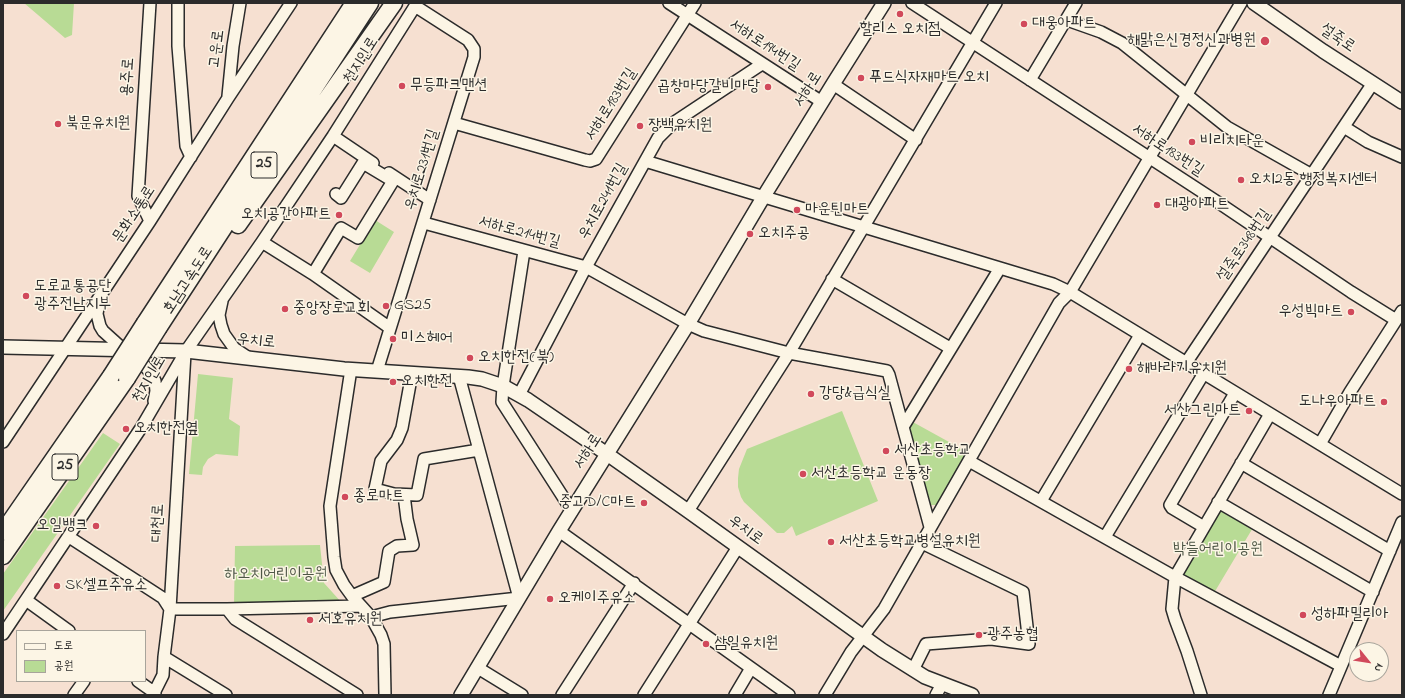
<!DOCTYPE html>
<meta charset="utf-8">
<style>
body{margin:0}
#map{position:relative;width:1405px;height:698px;overflow:hidden;background:#f6e0d1;font-family:"Indie Flower","Poor Story",sans-serif}
canvas{display:block}
.frame{position:absolute;inset:0;border:4px solid #2b2b2b;pointer-events:none}
.legend{position:absolute;left:16px;top:630px;width:130px;height:52px;box-sizing:border-box;background:#fcf5e5;border:1px solid #a8a49b;margin:0;padding:5px 7px;list-style:none;font-size:12px;color:#2b2b2b}
.legend li{display:flex;align-items:center;gap:8px;height:20px}
.legend b{width:20px;border:1px solid #a8a49b}
.north{position:absolute;left:1349px;top:642px;width:40px;height:40px;box-sizing:border-box;background:#fcf5e5;border:1px solid #a8a49b;border-radius:50%;rotate:120deg;font-size:11px;font-weight:700;line-height:16px;text-align:center;color:#2b2b2b}
.north::after{content:'';display:block;margin:auto;width:14px;height:18px;background:#d1495b;clip-path:polygon(50% 0,100% 100%,50% 72%,0 100%)}
</style>
<div id="map">
<canvas width="1405" height="698"></canvas>
<div class="frame"></div>
<ul class="legend">
<li><b style="height:5px;background:#fcf5e5"></b>도로</li>
<li><b style="height:11px;background:#b8db95"></b>공원</li>
</ul>
<div class="north">N</div>
</div>
<script>
const ctx = document.querySelector('canvas').getContext('2d');
ctx.lineJoin = 'round';
function fillPath(path, color) { ctx.fillStyle = color; ctx.fill(path, 'evenodd'); }
const shape = rows => new Path2D(rows.map(r => 'M' + r).join(''));
function strokePath(path, color, width, dash) { ctx.strokeStyle = color; ctx.lineWidth = width; ctx.lineCap = dash ? 'butt' : 'round'; ctx.setLineDash(dash || []); ctx.stroke(path); }
function label(font, color, halo, rows, align = 'center') {
  ctx.font = font + ' "Indie Flower","Poor Story",sans-serif'; ctx.lineWidth = 3; ctx.setLineDash([]); ctx.textBaseline = 'middle'; ctx.strokeStyle = halo; ctx.fillStyle = color; for (const [text, x, y, turn = 0] of rows) {
    ctx.save(); ctx.translate(x, y); ctx.rotate((+turn || 0) * Math.PI / 180); ctx.textAlign = isNaN(turn) ? turn : align; if (halo) ctx.strokeText(text, 0, 0); ctx.fillText(text, 0, 0); ctx.restore();
  }
}
const green = shape([
 [24,3,74,3,72,35,65,38],
 [375,220,394,232,370,273,350,261],
 [198,374,233,378,229,419,240,426,238,456,216,454,208,459,203,467,202,475,189,474],
 [842,411,878,501,796,536,792,526,784,533,777,533,744,502,741,497,738,487,738,478,739,469,747,449],
 [911,421,969,453,940,505,929,505,908,430],
 [103,433,120,444,3,611,3,574],
 [1221,507,1254,526,1214,593,1182,574],
 [320,545,324,583,342,603,234,605,235,546]
]);
const minor = shape([
 [150,3,138,196,150,221],
 [178,3,178,46,186,146,191,157],
 [669,3,822,102],
 [912,3,1216,201,1351,292,1396,320],
 [1067,20,1101,32,1122,43,1227,127,1312,175],
 [1030,80,1076,3],
 [833,84,916,140],
 [228,96,233,46,240,3],
 [454,123,585,160,590,161,596,159,695,3],
 [1344,127,1368,142,1402,157],
 [333,136,373,163],
 [645,161,1053,284,1070,292,1402,494],
 [389,173,430,200],
 [424,223,586,267,688,324,704,331,789,353,887,371,889,375,930,527],
 [262,242,313,274,390,328],
 [524,251,503,386,502,402,572,511],
 [313,274,341,228,358,238,393,181,363,163,341,198,336,194],
 [832,279,950,348],
 [99,301,97,314,100,326,103,331,124,350],
 [222,301,219,315,221,325,224,334,234,348,249,358],
 [135,355,150,372,155,381,156,391,154,401],
 [1186,363,1373,83],
 [351,369,330,506,334,557,336,570,344,585,352,596,371,617,381,635,384,644,385,695],
 [377,371,474,57,474,49,468,40,415,6],
 [412,373,402,428,397,440,381,461,375,489,394,494,417,495,424,459,479,450],
 [519,395,586,267,658,138,673,123,762,64],
 [903,427,1000,268],
 [3,442,150,221,228,98,291,3],
 [1320,444,1350,392,1402,311],
 [969,461,1175,577,1341,666],
 [1241,463,1390,551],
 [1041,501,1140,335],
 [1218,502,1373,592],
 [688,511,789,353,996,3],
 [1204,527,1172,508,1170,505,1235,393],
 [559,531,789,695],
 [69,537,163,598,170,609,227,609,360,606],
 [1105,537,1204,373],
 [352,596,384,582,389,551,397,546,413,545,407,519,404,495],
 [26,600,69,631],
 [227,609,235,619,357,695],
 [371,617,390,612,519,598,459,376],
 [3,634,141,428,186,351,262,242,333,136,417,3],
 [164,657,226,695],
 [478,668,522,695],
 [913,670,926,644,991,639,1029,644,1023,592,922,543],
 [138,681,155,693],
 [74,695,84,681],
 [153,695,163,675,164,657,170,609,185,353],
 [562,695,634,583],
 [644,695,738,547],
 [735,695,751,668],
 [825,695,851,652,884,609,1059,303,1070,292,1241,3],
 [936,695,942,684],
 [1201,695,1187,651,1175,619,1172,609,1175,577,1270,414],
 [1329,695,1402,522]
]);
const major = shape([
 [1254,3,1323,51,1402,102],
 [3,347,186,351,344,369,468,377,482,379,503,386,528,400,607,454,688,511,882,650,925,677,972,695],
 [461,695,559,531,688,324,764,196,833,84,884,3]
]);
const highway = shape([
 [238,225,394,3],
 [145,323,354,3],
 [159,327,370,3],
 [3,532,111,376],
 [3,556,127,378]
]);
const highwayBridge = shape([
 [111,376,145,323],
 [127,378,159,327]
]);
const markers = [
 [900,14,4,"#d1495b"],
 [1024,24,4,"#d1495b"],
 [1265,41,5,"#d1495b"],
 [861,78,4,"#d1495b"],
 [402,86,4,"#d1495b"],
 [768,87,4,"#d1495b"],
 [58,124,4,"#d1495b"],
 [640,126,4,"#d1495b"],
 [1192,142,4,"#d1495b"],
 [1241,180,4,"#d1495b"],
 [1157,205,4,"#d1495b"],
 [797,210,4,"#d1495b"],
 [339,215,4,"#d1495b"],
 [750,234,4,"#d1495b"],
 [26,296,4,"#d1495b"],
 [386,306,4,"#d1495b"],
 [285,309,4,"#d1495b"],
 [1351,312,4,"#d1495b"],
 [393,339,4,"#d1495b"],
 [470,358,4,"#d1495b"],
 [1129,369,4,"#d1495b"],
 [393,382,4,"#d1495b"],
 [811,394,4,"#d1495b"],
 [1384,402,4,"#d1495b"],
 [1249,411,4,"#d1495b"],
 [126,429,4,"#d1495b"],
 [886,451,4,"#d1495b"],
 [803,474,4,"#d1495b"],
 [345,497,4,"#d1495b"],
 [644,503,4,"#d1495b"],
 [96,526,4,"#d1495b"],
 [831,542,4,"#d1495b"],
 [57,586,4,"#d1495b"],
 [550,599,4,"#d1495b"],
 [1303,615,4,"#d1495b"],
 [310,620,4,"#d1495b"],
 [979,635,4,"#d1495b"],
 [706,644,4,"#d1495b"]
];
const shields = [
 [264,165,26],
 [65,467,26]
];
const shieldNames = [
 ["25",264,165],
 ["25",65,467]
];
const poiNames = [
 ["대웅아파트",1032,24],
 ["할리스 오치점",900,30,"center"],
 ["해맑은신경정신과병원",1256,41,"right"],
 ["푸드식자재마트 오치",869,78],
 ["무등파크맨션",410,86],
 ["곱창마당갈비마당",760,87,"right"],
 ["북문유치원",66,124],
 ["장백유치원",648,126],
 ["비리치타운",1200,142],
 ["오치2동 행정복지센터",1249,180],
 ["대광아파트",1165,205],
 ["마운틴마트",805,210],
 ["오치공간아파트",331,215,"right"],
 ["오치주공",758,234],
 ["도로교통공단",34,287],
 ["광주전남지부",34,305],
 ["GS25",394,306],
 ["중앙장로교회",293,309],
 ["우성빅마트",1343,312,"right"],
 ["미스헤어",401,339],
 ["오치한전(북)",478,358],
 ["해바라기유치원",1137,369],
 ["오치한전",401,382],
 ["강당&급식실",819,394],
 ["도나우아파트",1376,402,"right"],
 ["서산그린마트",1241,411,"right"],
 ["오치한전옆",134,429],
 ["서산초등학교",894,451],
 ["서산초등학교 운동장",811,474],
 ["종로마트",353,497],
 ["중고D/C마트",636,503,"right"],
 ["오일뱅크",88,526,"right"],
 ["서산초등학교병설유치원",839,542],
 ["SK셀프주유소",65,586],
 ["오케이주유소",558,599],
 ["성하파밀리아",1311,615],
 ["서호유치원",318,620],
 ["광주농협",987,635],
 ["삼일유치원",714,644]
];
const streetNames = [
 ["설죽로",1337,39,34],
 ["서하로194번길",764,46,33],
 ["고운로",218,49,-83],
 ["천지인로",362,61,-58],
 ["용주로",129,77,-86],
 ["서하로",809,90,-58],
 ["서하로183번길",612,105,-58],
 ["서하로183번길",1167,151,33],
 ["우치로231번길",423,170,-73],
 ["우치로241번길",604,202,-61],
 ["문화소통로",135,215,-57],
 ["서하로214번길",519,233,15],
 ["설죽로348번길",1245,246,-56],
 ["호남고속도로",189,281,-57],
 ["우치로",256,342,6],
 ["천지인로",150,380,-60],
 ["서하로",589,452,-58],
 ["대천로",159,523,-87],
 ["우치로",745,531,36]
];
const parkNames = [
 ["박들어린이공원",1218,550],
 ["하오치어린이공원",276,575]
];
fillPath(green, '#b8db95');
strokePath(minor, '#2b2b2b', 14);
strokePath(major, '#2b2b2b', 16);
strokePath(highway, '#2b2b2b', 19);
strokePath(minor, '#fcf5e5', 11);
strokePath(major, '#fcf5e5', 13);
strokePath(highway, '#fcf5e5', 16);
strokePath(highwayBridge, '#2b2b2b', 19, []);
strokePath(highwayBridge, '#fcf5e5', 16);
for (const [x, y, r, color] of markers) { const dot = new Path2D(); dot.arc(x, y, r, 0, 2 * Math.PI); ctx.fillStyle = color; ctx.fill(dot); strokePath(dot, '#fcf5e5', 1.5); }
for (const [x, y, w] of shields) { const box = new Path2D(); box.roundRect(x - w / 2, y - 13, w, 26, 3); ctx.fillStyle = '#fcf5e5'; ctx.fill(box); strokePath(box, '#2b2b2b', 1); }
label('bold 15px', '#2b2b2b', null, shieldNames);
label('16px', '#2b2b2b', '#fcf5e5', poiNames, 'left');
label('16px', '#2b2b2b', '#fcf5e5', streetNames);
label('16px', '#4e5746', '#fcf5e5', parkNames);
</script>
